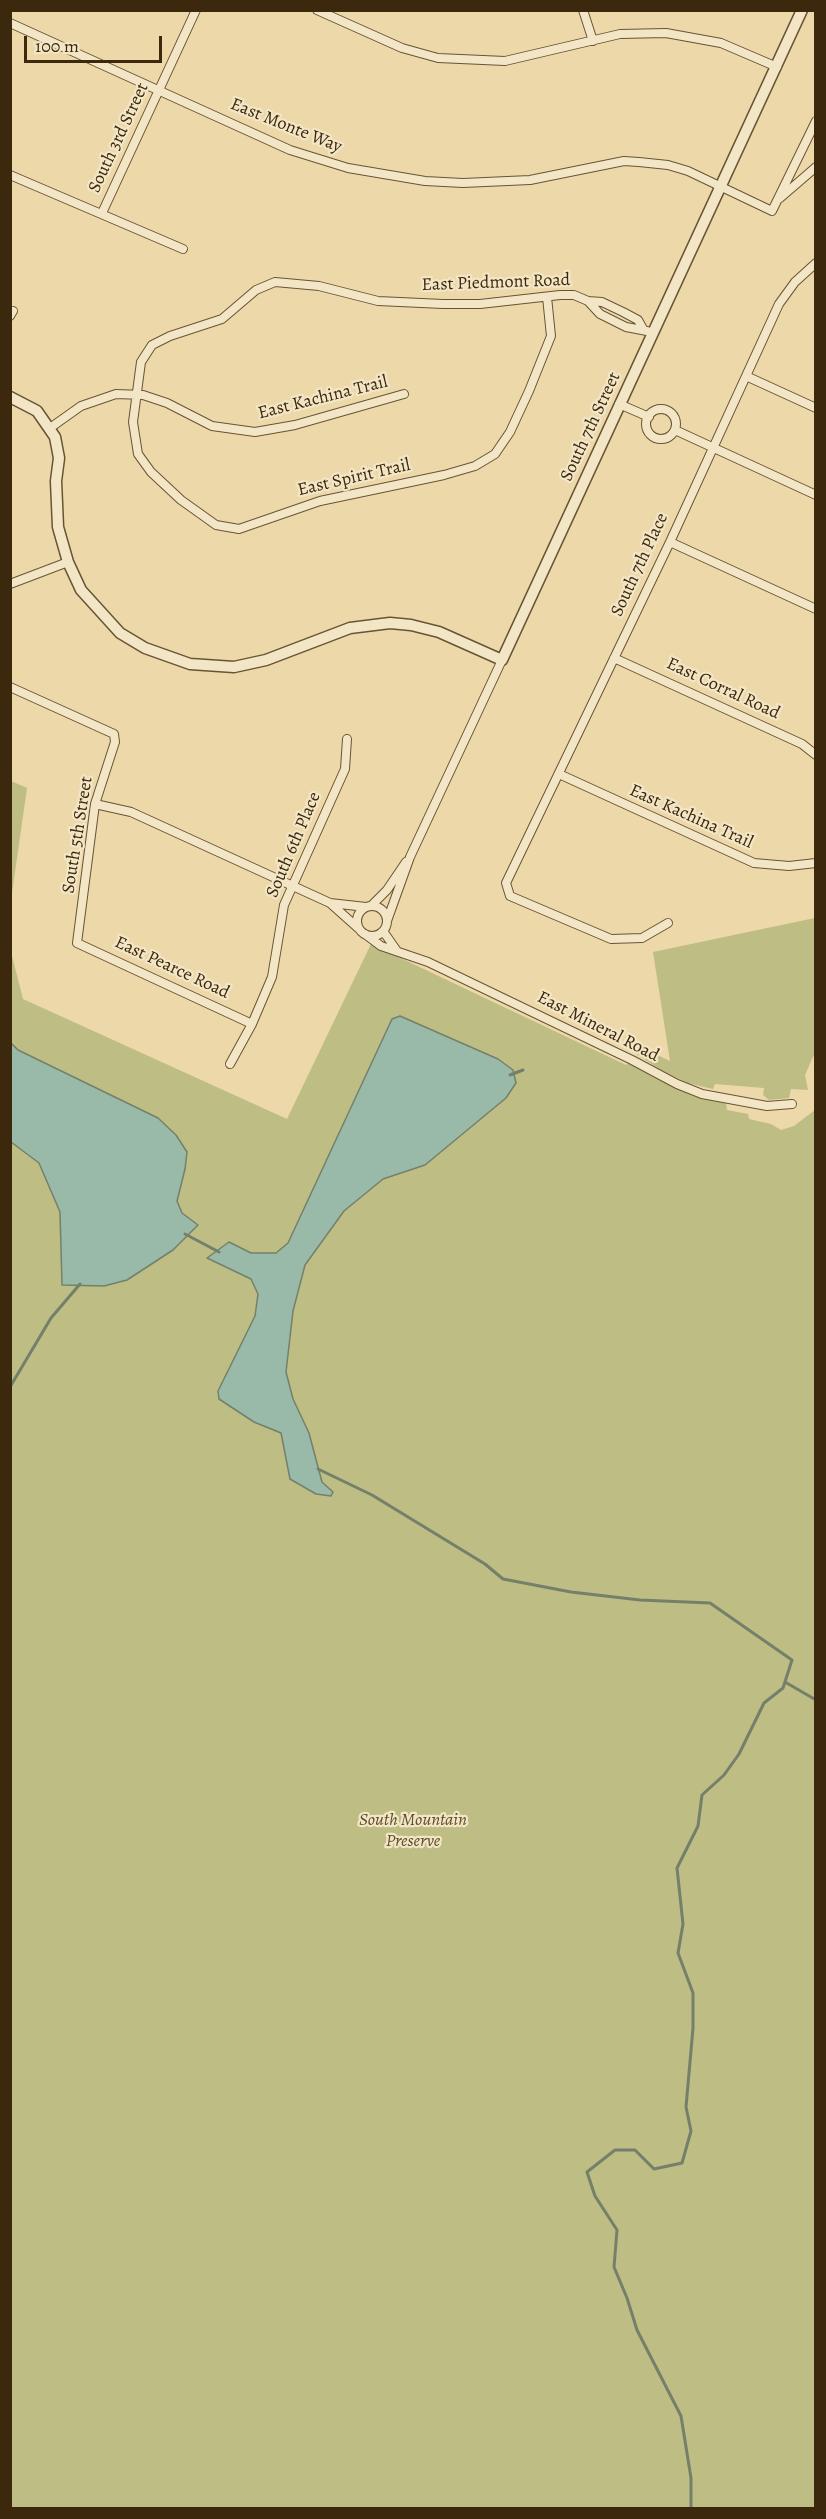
<!DOCTYPE html>
<style>
body{margin:0}
#map{position:relative;width:826px;height:2519px;overflow:hidden;background:#ecd8a9;font-family:Alegreya,serif}
canvas{display:block}
.frame{position:absolute;inset:0;border:12px solid #3c280c;pointer-events:none}
.scale{position:absolute;left:24px;top:36px;width:138px;height:27px;box-sizing:border-box;border:3px solid #3c280c;border-top:0;padding-left:8px;font-size:18px;line-height:21px;white-space:nowrap;color:#3c280c;-webkit-text-stroke:4px #f3e6c7;paint-order:stroke}
</style>
<div id="map">
<canvas width="826" height="2519"></canvas>
<div class="frame"></div>
<div class="scale">100 m</div>
</div>
<script>
const ctx = document.querySelector('canvas').getContext('2d');
ctx.lineJoin = 'round';
function fillPath(path, color) { ctx.fillStyle = color; ctx.fill(path, 'evenodd'); }
const shape = rows => new Path2D(rows.map(r => 'M' + r).join(''));
function strokePath(path, color, width, dash) { ctx.strokeStyle = color; ctx.lineWidth = width; ctx.lineCap = dash ? 'butt' : 'round'; ctx.setLineDash(dash || []); ctx.stroke(path); }
function label(font, color, halo, rows, align = 'center') {
  ctx.font = font + ' Alegreya,serif'; ctx.lineWidth = 4.5; ctx.setLineDash([]); ctx.textBaseline = 'middle'; ctx.strokeStyle = halo; ctx.fillStyle = color; for (const [text, x, y, turn = 0] of rows) {
    ctx.save(); ctx.translate(x, y); ctx.rotate((+turn || 0) * Math.PI / 180); ctx.textAlign = isNaN(turn) ? turn : align; if (halo) ctx.strokeText(text, 0, 0); ctx.fillText(text, 0, 0); ctx.restore();
  }
}
const green = shape([
 [11,781,27,788,11,900],
 [815,918,816,1050,805,1075,808,1090,791,1089,789,1098,769,1100,763,1095,764,1088,715,1084,713,1089,687,1083,659,1069,634,1052,636,1045,670,1061,653,952],
 [371,944,626,1065,628,1063,665,1083,726,1102,727,1110,748,1114,749,1119,771,1124,781,1130,794,1126,815,1110,815,2508,11,2508,11,952,23,999,287,1119]
]);
const water = shape([
 [400,1016,498,1059,513,1070,516,1083,506,1098,425,1165,383,1179,344,1211,305,1265,293,1311,286,1372,293,1399,309,1433,322,1482,333,1492,331,1496,316,1494,290,1479,281,1433,254,1422,219,1399,218,1391,255,1316,258,1294,251,1279,207,1258,229,1242,251,1253,276,1253,288,1243,392,1019,400,1016],
 [11,1043,18,1050,158,1118,176,1135,187,1152,185,1169,177,1201,182,1213,198,1225,173,1250,127,1280,104,1286,62,1285,60,1212,39,1163,11,1142,11,1043]
]);
const stream = shape([
 [510,1075,523,1070],
 [185,1234,219,1252],
 [10,1387,51,1318,80,1284],
 [318,1469,372,1495,485,1564,503,1579,571,1592,640,1600,710,1603,792,1660,783,1688,764,1703,739,1754,724,1775,702,1795,698,1826,677,1868,683,1924,678,1953,693,1993,693,2028,686,2107,691,2131,682,2163,654,2169,635,2150,615,2150,587,2172,595,2196,617,2230,614,2267,627,2298,637,2330,681,2416,691,2478,691,2508],
 [785,1682,816,1700]
]);
const minor = shape([
 [317,10,402,48,438,58,505,61,620,34,666,33,721,43,777,67],
 [583,10,593,41],
 [10,23,290,150,348,168,425,181,463,183,530,180,624,161,639,162,668,165,688,171,772,211,816,121],
 [10,175,183,249],
 [780,198,816,167],
 [102,213,196,10],
 [547,297,551,336,529,391,510,432,495,454,475,466,444,475,320,501,239,529,216,525,181,500,151,472,138,454,133,422,141,362,152,345,170,336,222,319,256,290,275,282,319,286,378,301,443,304,480,304,560,295,574,295,588,301,602,302,623,312,638,320,643,329],
 [588,301,600,314,626,327,647,331],
 [10,316,13,311],
 [746,376,816,408],
 [619,404,649,417],
 '646 424a15 15 0 1 1 30 0a15 15 0 1 1-30 0Z',
 [50,428,81,406,116,394,143,395,167,403,212,426,255,432,295,425,404,394],
 [675,430,816,495],
 [670,542,816,609],
 [10,584,68,562],
 [614,658,802,744,816,755],
 [10,687,114,734,115,742,95,804,77,943,252,1024],
 [559,774,754,863,789,866,816,863],
 [95,804,131,812,330,903,358,928],
 [330,903,366,907],
 '357 921a15 15 0 1 1 30 0a15 15 0 1 1-30 0Z',
 [371,906,387,890,406,862],
 [387,921,410,857,502,660],
 [668,923,642,938,611,939,510,896,506,883,670,542,779,304,795,282,816,263],
 [383,931,397,951],
 [365,934,381,946,428,962,632,1060,677,1084,702,1094,767,1106,792,1104],
 [230,1064,252,1024,272,977,284,905,345,769,347,739]
]);
const tertiary = shape([
 [10,397,37,411,55,437,59,458,56,481,58,527,68,562,81,590,120,633,145,648,190,664,234,667,266,660,350,628,390,623,411,625,439,632,502,660,802,10]
]);
const streetNames = [
 ["East Monte Way",286,126,22],
 ["South 3rd Street",119,138,-65],
 ["East Piedmont Road",496,283,-2],
 ["East Kachina Trail",323,398,-14],
 ["South 7th Street",591,427,-65],
 ["East Spirit Trail",354,478,-13],
 ["South 7th Place",640,565,-65],
 ["East Corral Road",723,689,25],
 ["East Kachina Trail",691,817,24],
 ["South 5th Street",78,835,-81],
 ["South 6th Place",294,845,-67],
 ["East Pearce Road",172,968,25],
 ["East Mineral Road",598,1027,27]
];
const parkNames = [
 ["South Mountain",413,1821],
 ["Preserve",413,1842]
];
fillPath(green, '#bdbd84');
fillPath(water, '#99baa8');
strokePath(water, '#74806a', 1.5);
strokePath(stream, '#74806a', 3);
strokePath(minor, '#685433', 10);
strokePath(tertiary, '#685433', 13);
strokePath(minor, '#f3e6c7', 8);
strokePath(tertiary, '#f3e6c7', 10);
label('18px', '#3c280c', '#f3e6c7', streetNames);
label('italic 18px', '#5c4d2a', '#f3e6c7', parkNames);
</script>
